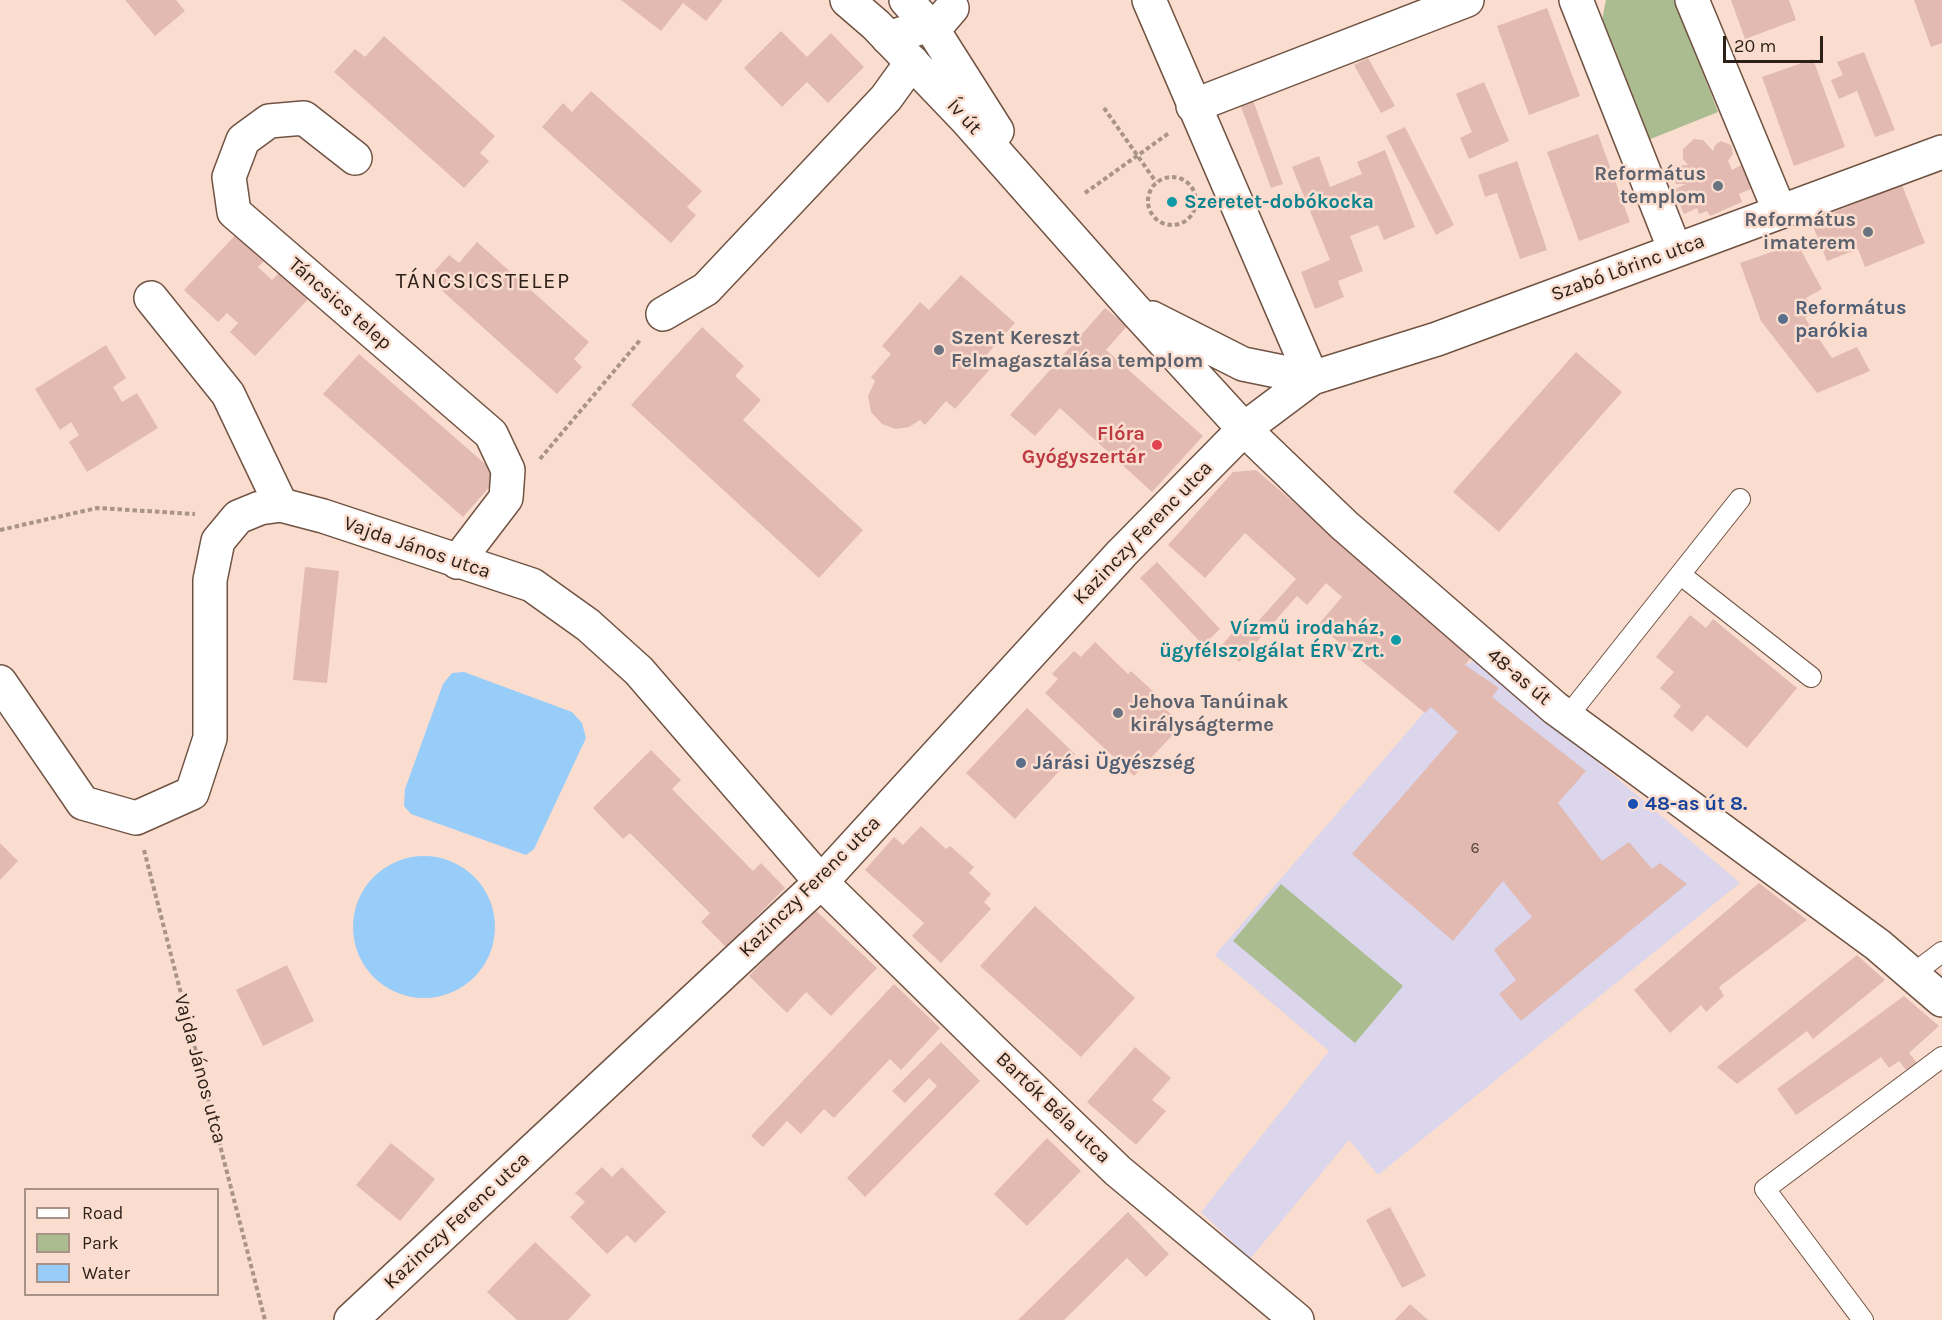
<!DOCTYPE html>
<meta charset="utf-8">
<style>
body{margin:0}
#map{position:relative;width:1942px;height:1320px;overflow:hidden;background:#faddce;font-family:Karla,sans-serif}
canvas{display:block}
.legend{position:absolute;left:24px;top:1188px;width:195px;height:108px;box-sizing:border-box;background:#faddce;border:2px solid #a89186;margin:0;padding:8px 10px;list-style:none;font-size:18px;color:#2d2019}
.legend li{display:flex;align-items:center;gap:12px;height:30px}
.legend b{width:30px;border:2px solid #a89186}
.scale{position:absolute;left:1723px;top:36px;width:100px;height:27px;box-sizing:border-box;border:3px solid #2d2019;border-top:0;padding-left:8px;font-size:18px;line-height:21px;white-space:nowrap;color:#2d2019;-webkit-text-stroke:4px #faddce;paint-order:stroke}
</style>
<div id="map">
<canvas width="1942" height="1320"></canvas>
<ul class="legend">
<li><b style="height:8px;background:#fff"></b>Road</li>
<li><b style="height:16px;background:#abbc91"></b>Park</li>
<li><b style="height:16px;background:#98cdfa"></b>Water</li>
</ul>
<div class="scale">20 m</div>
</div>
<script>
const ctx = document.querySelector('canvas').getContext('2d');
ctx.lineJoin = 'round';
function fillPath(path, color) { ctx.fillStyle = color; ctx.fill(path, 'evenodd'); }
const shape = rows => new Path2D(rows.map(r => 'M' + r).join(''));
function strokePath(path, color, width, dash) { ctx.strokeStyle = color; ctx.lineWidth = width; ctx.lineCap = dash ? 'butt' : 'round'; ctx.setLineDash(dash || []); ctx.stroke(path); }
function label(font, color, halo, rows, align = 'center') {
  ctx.font = font + ' Karla,sans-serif'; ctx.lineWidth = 5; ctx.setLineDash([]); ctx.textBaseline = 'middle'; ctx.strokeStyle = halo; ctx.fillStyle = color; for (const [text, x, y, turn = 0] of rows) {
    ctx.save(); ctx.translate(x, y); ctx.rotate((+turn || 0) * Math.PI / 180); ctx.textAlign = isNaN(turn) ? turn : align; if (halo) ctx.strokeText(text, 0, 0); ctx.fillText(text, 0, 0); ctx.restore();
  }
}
const education = shape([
 [1477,659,1740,883,1378,1175,1349,1140,1250,1259,1201,1212,1329,1051,1215,955,1465,665]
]);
const green = shape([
 [1606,0,1675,0,1718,112,1648,140,1602,20],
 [1281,884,1403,986,1355,1043,1233,941]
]);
const water = shape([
 [464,672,572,712,582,723,586,738,534,849,526,855,411,814,404,806,405,789,443,684,452,673],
 '353 927a71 71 0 1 1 142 0a71 71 0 1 1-142 0Z'
]);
const building = shape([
 [125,0,176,0,185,11,155,36],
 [621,0,723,0,706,21,683,3,661,31],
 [1731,0,1789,0,1796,20,1745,39],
 [1914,0,1942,0,1942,43,1931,47],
 [1547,8,1580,96,1529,115,1497,26],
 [781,31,807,57,831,33,864,67,828,103,807,82,782,107,744,68],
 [384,36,495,136,480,153,489,161,464,188,334,72,355,49,365,57],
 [1864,52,1895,130,1875,137,1857,91,1839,99,1831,80,1843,75,1837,62],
 [1368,58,1395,106,1381,113,1354,65],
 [1813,59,1845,147,1794,166,1762,77],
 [1484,82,1509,141,1469,159,1460,138,1472,132,1456,94],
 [591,91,702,191,687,207,696,215,671,243,542,127,563,103,572,112],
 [1253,100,1283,184,1271,188,1240,104],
 [1405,127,1454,225,1436,235,1386,136],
 [1598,134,1630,222,1579,241,1547,152],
 [1694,139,1703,140,1713,151,1715,145,1721,141,1731,145,1733,154,1728,161,1732,170,1743,164,1753,188,1739,194,1742,202,1710,216,1707,211,1699,214,1697,208,1684,214,1673,190,1686,184,1676,184,1671,175,1676,166,1688,165,1683,159,1683,149],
 [1385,150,1415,227,1384,240,1378,225,1350,236,1363,271,1338,281,1344,297,1315,309,1301,272,1330,260,1292,167,1319,156,1330,187,1362,174,1357,162],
 [1517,161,1547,250,1520,259,1497,193,1485,197,1478,175],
 [1902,185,1925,243,1865,267,1858,249,1827,261,1811,221],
 [241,229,269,256,258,267,272,280,284,268,312,295,255,356,230,332,238,323,227,313,218,322,184,290],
 [477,242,589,342,574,359,582,367,557,394,428,278,449,255,459,263],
 [1797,243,1822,289,1806,298,1815,311,1805,318,1832,358,1857,347,1870,371,1817,393,1761,321,1740,263],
 [961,275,1015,323,982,360,991,368,955,409,946,401,925,425,920,420,909,427,896,429,882,424,871,412,868,396,875,381,871,377,891,354,882,346,920,302,929,310],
 [1105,308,1127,326,1106,350,1203,436,1152,492,1060,408,1035,436,1010,415],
 [702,327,744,366,735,376,761,400,743,420,863,530,819,578,631,405],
 [106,345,126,378,113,387,122,402,137,393,158,428,87,472,69,442,79,435,71,422,60,430,35,389],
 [1576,352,1622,392,1499,532,1453,492],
 [359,354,499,476,463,517,323,394],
 [1256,470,1473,655,1465,665,1499,688,1492,697,1586,771,1558,803,1602,861,1629,842,1652,869,1660,863,1687,884,1521,1021,1499,994,1516,980,1494,950,1532,917,1503,881,1453,941,1352,854,1458,732,1431,707,1425,713,1318,625,1342,597,1326,583,1307,605,1297,596,1239,662,1221,646,1236,629,1244,637,1296,579,1245,533,1205,578,1168,545,1233,472],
 [1157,562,1220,629,1203,645,1140,578],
 [305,567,339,571,327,683,293,680],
 [1690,615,1706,628,1713,619,1797,688,1747,748,1707,715,1692,732,1673,716,1681,706,1660,688,1674,672,1656,657],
 [1095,642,1128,674,1131,671,1159,697,1156,700,1182,725,1134,776,1045,693,1058,679,1052,674,1074,651,1081,657],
 [1027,708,1075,754,1015,819,966,773],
 [651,750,681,780,672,789,753,871,761,863,785,888,726,947,701,922,710,913,630,833,623,839,593,808],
 [921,826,946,849,950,846,974,867,969,873,991,894,984,902,991,909,941,963,912,936,924,923,865,870,894,837,903,845],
 [0,843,18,861,0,880],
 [1759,883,1807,920,1719,987,1724,996,1706,1012,1701,1005,1670,1033,1634,990],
 [1035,906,1135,998,1081,1057,980,966],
 [813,908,877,968,831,1016,806,992,787,1013,749,976],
 [1857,955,1885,980,1813,1039,1807,1031,1737,1084,1717,1067],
 [287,965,314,1021,263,1046,236,990],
 [894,984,940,1028,901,1070,890,1059,834,1118,824,1109,801,1134,787,1121,763,1147,751,1136],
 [1904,996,1939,1026,1909,1053,1917,1063,1907,1071,1899,1061,1889,1068,1881,1057,1796,1115,1777,1089],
 [941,1042,980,1081,865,1197,847,1178,937,1086,929,1078,905,1103,892,1091],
 [1135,1047,1171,1078,1152,1100,1166,1111,1136,1145,1087,1102],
 [1047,1138,1081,1171,1027,1226,994,1194],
 [391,1143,435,1179,400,1221,356,1185],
 [602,1167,612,1177,622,1167,666,1212,635,1243,627,1235,607,1254,570,1217,585,1202,575,1193],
 [1390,1207,1426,1276,1402,1288,1366,1220],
 [1128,1212,1169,1254,1146,1277,1127,1258,1064,1320,1018,1320],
 [535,1242,591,1295,568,1320,517,1320,487,1292],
 [1410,1304,1428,1320,1395,1320]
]);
const path = shape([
 [1104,108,1156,182],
 '1148 201a24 24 0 1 1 48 0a24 24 0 1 1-48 0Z',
 [1085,193,1169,133],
 [540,459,641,339],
 [0,530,97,508,195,514],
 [144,850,265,1320]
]);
const service = shape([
 [1681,575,1811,677],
 [1567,717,1740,499],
 [1913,974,1942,952],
 [1863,1320,1765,1189,1942,1057]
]);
const minor = shape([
 [1149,0,1312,378],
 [1576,0,1675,250],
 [1692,0,1780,212],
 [888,38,926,26,933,30,952,8],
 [1193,106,1467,0],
 [355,158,304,118,269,121,243,140,229,177,234,212,491,434,508,470,506,498,457,562],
 [151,298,228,394,281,505],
 [663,314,706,289,886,98,912,62],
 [0,682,83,803,136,818,192,793,210,738,210,580,218,541,238,517,260,508,281,505,323,516,532,585,588,625,639,671,821,882,992,1050,1118,1171,1297,1320],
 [351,1320,821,882,1122,553,1244,429]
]);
const secondary = shape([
 [847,0,876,25,966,119,1134,309,1244,429,1344,525,1555,708,1878,945,1942,1000],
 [906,0,933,30,997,131],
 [1152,318,1243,364,1312,378,1437,339,1942,152],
 [1244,429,1312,378]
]);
const markers = [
 [1718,186,6,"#6b7280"],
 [1172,202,6,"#0f9aa8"],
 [1868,232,6,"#6b7280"],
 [1783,319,6,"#5c6f8a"],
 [939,350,6,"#6b7280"],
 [1157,445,6,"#e0444e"],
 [1396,640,6,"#0f9aa8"],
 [1118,713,6,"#6b7280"],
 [1021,763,6,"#5c6f8a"],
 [1633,804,6,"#1a4fb4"]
];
const numberNames = [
 ["6",1475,848]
];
const streetNames = [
 ["Ív út",964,117,47],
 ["Szabó Lőrinc utca",1628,268,-20],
 ["Táncsics telep",340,304,41],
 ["Kazinczy Ferenc utca",1143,533,-46],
 ["Vajda János utca",417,548,19],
 ["48-as út",1519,677,40],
 ["Kazinczy Ferenc utca",810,887,-45],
 ["Vajda János utca",200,1069,75],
 ["Bartók Béla utca",1053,1108,44],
 ["Kazinczy Ferenc utca",457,1221,-43]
];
const worshipNames = [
 ["Református",1706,174],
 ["templom",1706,197],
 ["Református",1856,220],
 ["imaterem",1856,243],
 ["Szent Kereszt",951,338,"left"],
 ["Felmagasztalása templom",951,361,"left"],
 ["Jehova Tanúinak",1130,702,"left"],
 ["királyságterme",1130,725,"left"]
];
const cultureNames = [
 ["Szeretet-dobókocka",1184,202],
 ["Vízmű irodaház,",1384,628,"right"],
 ["ügyfélszolgálat ÉRV Zrt.",1384,651,"right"]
];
const serviceNames = [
 ["Református",1795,308],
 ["parókia",1795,331],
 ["Járási Ügyészség",1033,763]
];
const healthNames = [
 ["Flóra",1145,434],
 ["Gyógyszertár",1145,457]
];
const transitNames = [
 ["48-as út 8.",1645,804]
];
const quarterNames = [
 ["TÁNCSICSTELEP",483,282]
];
fillPath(education, '#dbd6ec');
fillPath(green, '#abbc91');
fillPath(water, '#98cdfa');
fillPath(building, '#e2bab2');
strokePath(service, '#715343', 22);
strokePath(minor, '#715343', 36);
strokePath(secondary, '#715343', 36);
strokePath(path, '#aa9387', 4, [4.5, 3]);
strokePath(service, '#fff', 20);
strokePath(minor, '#fff', 33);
strokePath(secondary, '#fff', 33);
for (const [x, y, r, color] of markers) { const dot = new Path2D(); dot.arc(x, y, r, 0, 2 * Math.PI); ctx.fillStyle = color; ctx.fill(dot); strokePath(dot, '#faddce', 2); }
label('16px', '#5a463f', null, numberNames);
label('20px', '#2d2019', '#faddce', streetNames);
label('bold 20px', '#5b616d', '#faddce', worshipNames, 'right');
label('bold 20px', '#0d838f', '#faddce', cultureNames, 'left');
label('bold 20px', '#4e5e75', '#faddce', serviceNames, 'left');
label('bold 20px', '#be3a42', '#faddce', healthNames, 'right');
label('bold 20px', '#164399', '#faddce', transitNames, 'left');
ctx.letterSpacing = '1.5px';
label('22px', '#2d2019', '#faddce', quarterNames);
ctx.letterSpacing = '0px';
</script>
